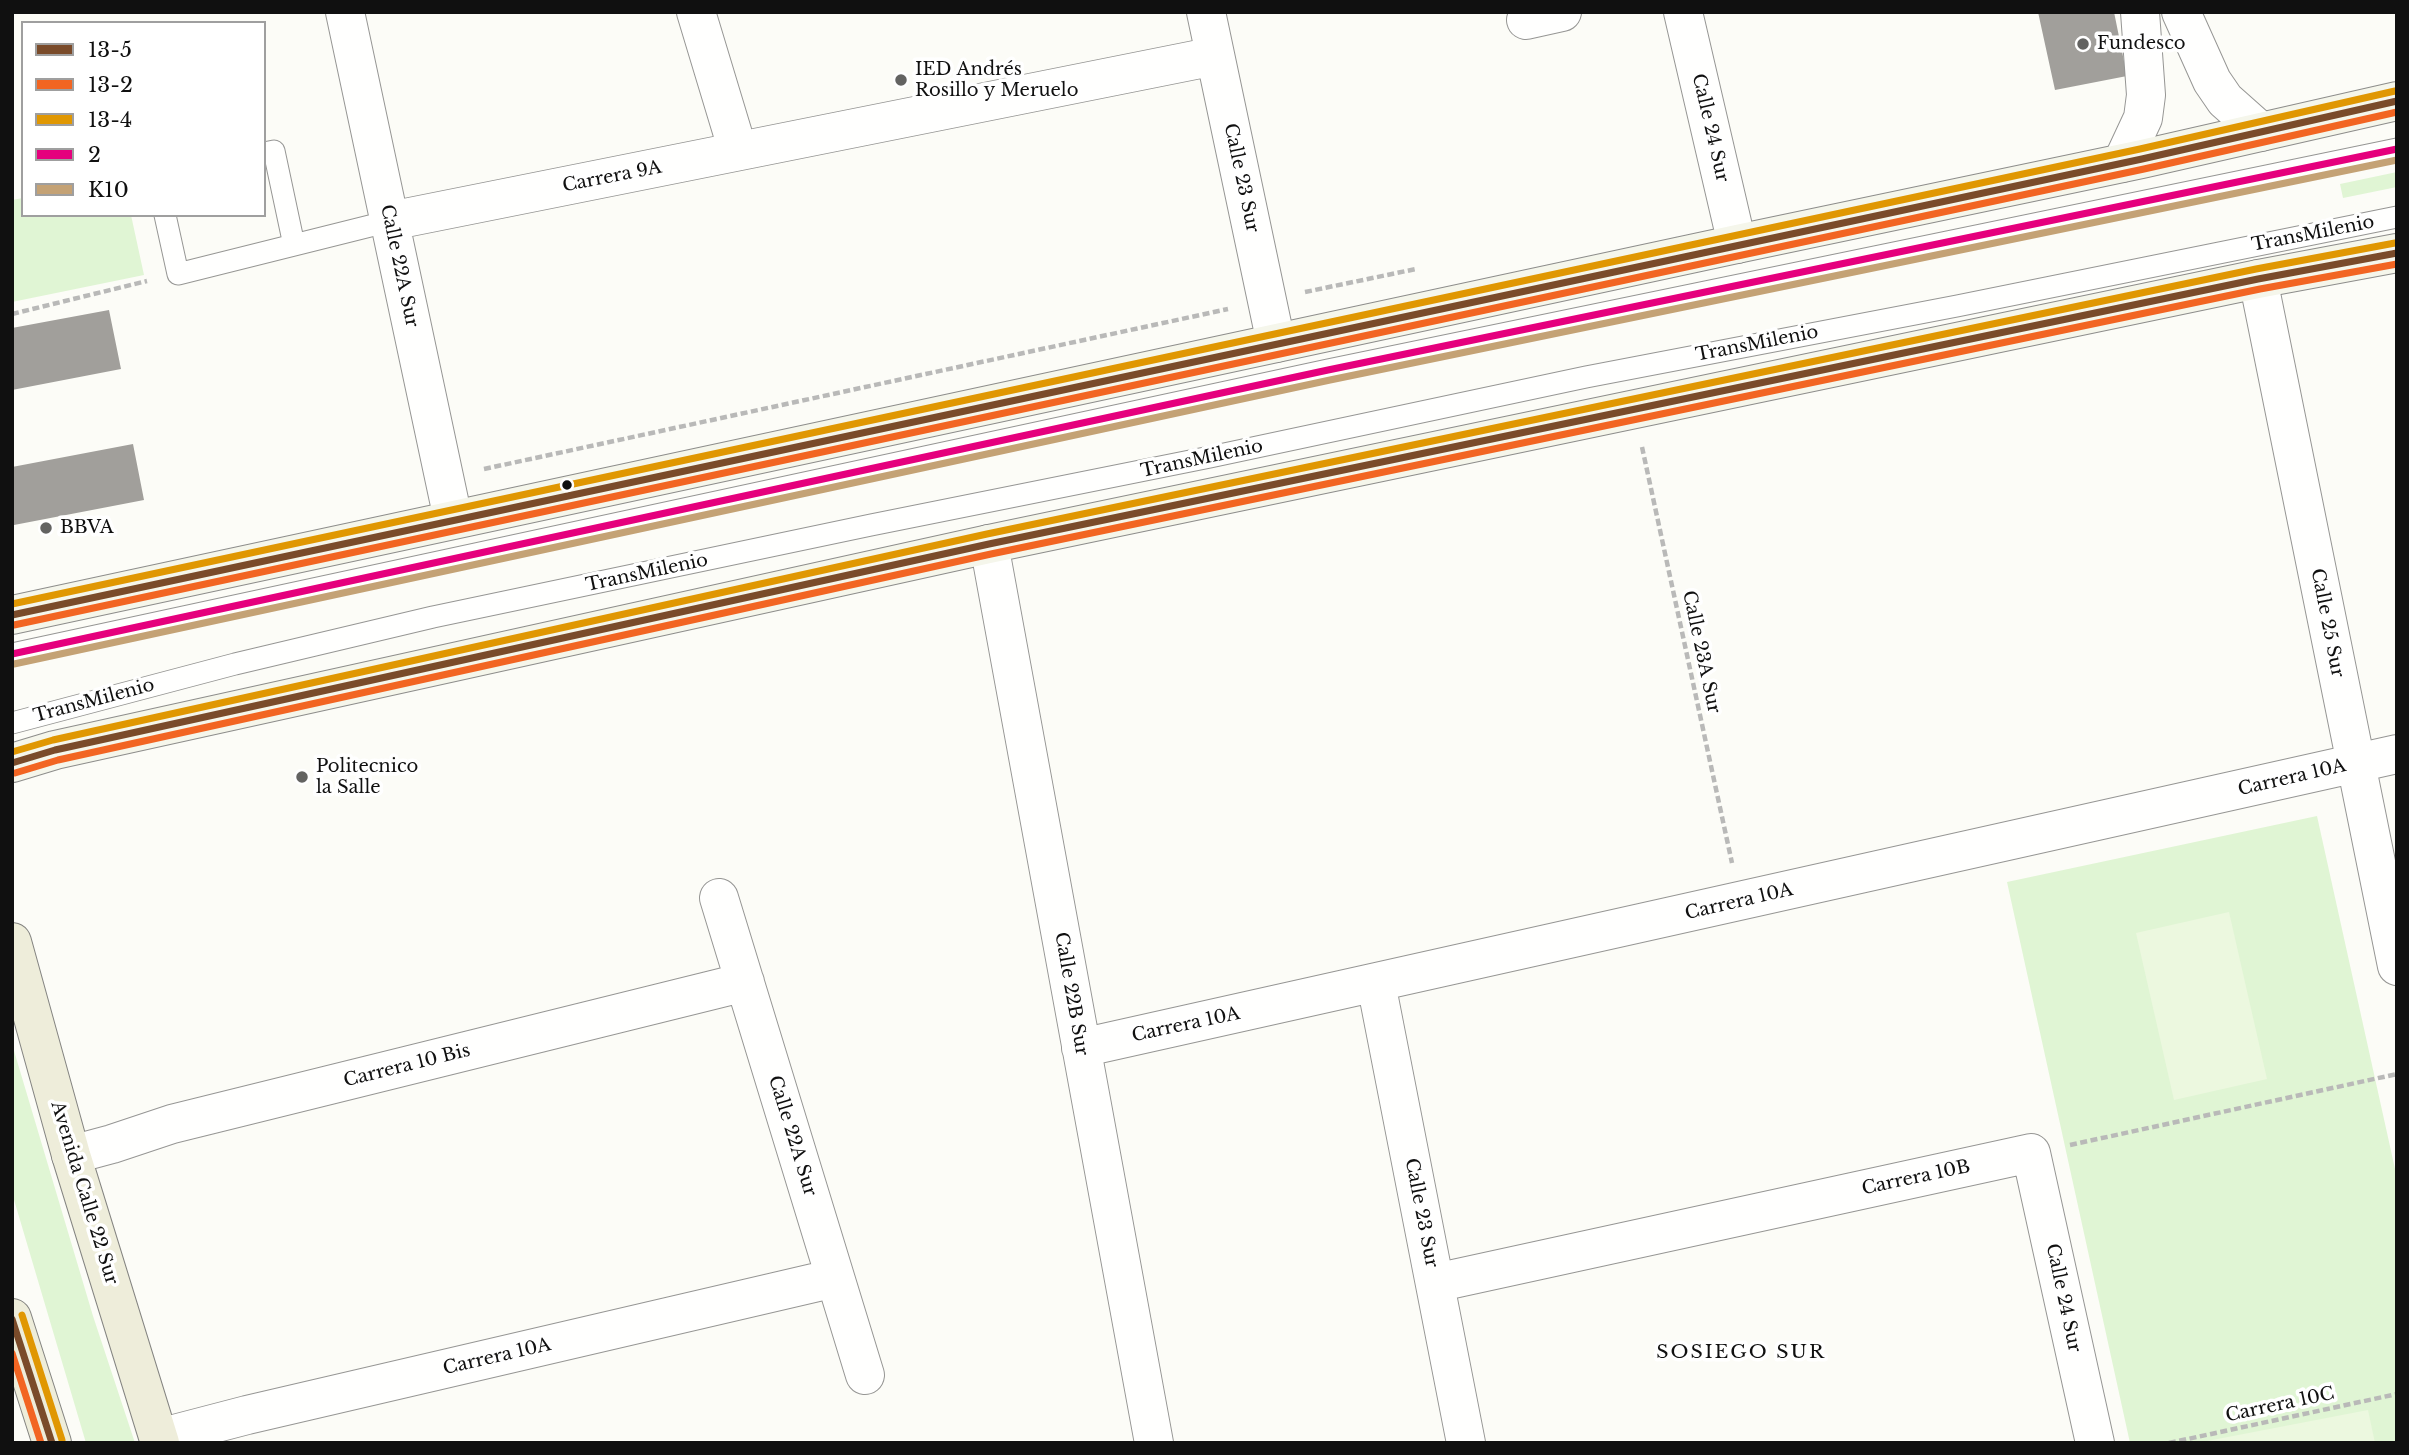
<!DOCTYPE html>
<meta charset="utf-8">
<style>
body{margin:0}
#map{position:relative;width:2409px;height:1455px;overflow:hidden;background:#fcfcf7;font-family:"Libre Baskerville",serif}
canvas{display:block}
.frame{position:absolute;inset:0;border:14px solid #101010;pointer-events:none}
.legend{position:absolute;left:21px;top:21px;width:245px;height:196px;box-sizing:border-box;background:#fff;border:2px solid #9f9f9f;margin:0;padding:9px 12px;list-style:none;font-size:21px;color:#101010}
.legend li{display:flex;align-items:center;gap:14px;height:35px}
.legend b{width:35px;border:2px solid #9f9f9f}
</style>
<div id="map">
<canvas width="2409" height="1455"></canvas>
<div class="frame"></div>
<ul class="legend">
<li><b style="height:9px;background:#7a4b2a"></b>13-5</li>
<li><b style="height:9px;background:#f26522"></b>13-2</li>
<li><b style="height:9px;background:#e09702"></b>13-4</li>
<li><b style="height:9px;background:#e5007d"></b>2</li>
<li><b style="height:9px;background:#c4a275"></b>K10</li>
</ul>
</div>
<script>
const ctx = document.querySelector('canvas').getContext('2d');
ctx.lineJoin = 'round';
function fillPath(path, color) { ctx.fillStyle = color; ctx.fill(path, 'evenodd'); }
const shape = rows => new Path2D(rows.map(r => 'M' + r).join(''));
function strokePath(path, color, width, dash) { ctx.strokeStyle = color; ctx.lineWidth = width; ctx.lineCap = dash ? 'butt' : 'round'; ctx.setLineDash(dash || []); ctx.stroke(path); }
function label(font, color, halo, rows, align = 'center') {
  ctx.font = font + ' "Libre Baskerville",serif'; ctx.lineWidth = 7; ctx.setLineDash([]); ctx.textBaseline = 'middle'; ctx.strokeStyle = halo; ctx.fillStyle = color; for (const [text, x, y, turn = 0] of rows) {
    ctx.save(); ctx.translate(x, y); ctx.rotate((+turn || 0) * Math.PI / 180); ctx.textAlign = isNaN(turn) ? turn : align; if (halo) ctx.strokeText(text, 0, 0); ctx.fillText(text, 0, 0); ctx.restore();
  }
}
const green = shape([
 [2397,172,2397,187,2343,198,2340,184],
 [23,198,23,215,131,215,144,275,12,302,12,200],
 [2317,816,2397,1178,2397,1443,2130,1443,2007,882],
 [12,1044,93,1316,135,1443,86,1443,12,1193]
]);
const pitch = shape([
 [2229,912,2267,1079,2174,1100,2136,933],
 [2368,1410,2375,1443,2202,1442]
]);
const building = shape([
 [2038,12,2114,12,2127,76,2055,90],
 [109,310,121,369,12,390,12,328],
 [133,444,144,500,14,525,12,467]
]);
const path = shape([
 [1305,292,1416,269],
 [12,314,147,281],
 [1642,447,1732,863],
 [484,469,1228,309],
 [2070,1145,2397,1074],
 [2169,1443,2397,1394]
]);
const lane = shape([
 [264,153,274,151,294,245],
 [165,215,178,274,390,221],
 [12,654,1328,370,2397,149],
 [12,723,235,664,433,617,871,525,1210,457,1586,377,1957,306,2397,217]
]);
const street = shape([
 [345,12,453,519],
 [696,12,738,151],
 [1206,12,1276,343],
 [1683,12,1737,244],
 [2181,12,2212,81,2225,100,2261,132],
 [1526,20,1562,12],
 [2122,163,2143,118,2146,95,2140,12],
 [390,221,1215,56],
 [2258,279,2397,966],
 [989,544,1154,1443],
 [719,898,865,1375],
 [1376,983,1466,1443],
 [1081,1048,2397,754],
 [71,1155,112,1144,172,1124,745,982],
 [1435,1283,2031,1153,2095,1443],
 [159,1438,247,1415,835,1278]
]);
const secondary = shape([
 [12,615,1737,244,2142,159,2397,101],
 [12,763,55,750,989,544,2258,279,2397,253]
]);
const primary = shape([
 [12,942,71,1155,160,1443],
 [12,1318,52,1443]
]);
const bus1 = shape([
 [12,615,2142,159,2397,101],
 [12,763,55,750,989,544,2258,279,2397,253],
 [12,1319,52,1443]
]);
const bus2 = shape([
 [14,625,2144,169,2397,112],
 [15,773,58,760,991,554,2260,289,2397,264],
 [12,1353,41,1443]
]);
const bus3 = shape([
 [12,604,2140,149,2395,91],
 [12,752,53,740,987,534,2256,269,2395,243],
 [22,1315,62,1440]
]);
const bus4 = shape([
 [12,654,1328,370,2397,149]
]);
const bus5 = shape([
 [14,664,1330,380,2397,160]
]);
const markers = [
 [2083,44,7,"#636361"],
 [901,80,7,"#636361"],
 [567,485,6,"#101010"],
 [46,528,7,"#636361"],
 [302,777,7,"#636361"]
];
const poiNames = [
 ["Fundesco",2097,44],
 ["IED Andrés",915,70],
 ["Rosillo y Meruelo",915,91],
 ["BBVA",60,528],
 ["Politecnico",316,767],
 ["la Salle",316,788]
];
const streetNames = [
 ["Calle 24 Sur",1710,128,77],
 ["Carrera 9A",612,177,-11],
 ["Calle 23 Sur",1241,178,78],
 ["TransMilenio",2313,234,-11],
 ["Calle 22A Sur",399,266,78],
 ["TransMilenio",1757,344,-11],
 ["TransMilenio",1202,459,-12],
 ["TransMilenio",647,573,-12],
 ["Calle 25 Sur",2327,623,79],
 ["Calle 23A Sur",1701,652,78],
 ["TransMilenio",94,701,-15],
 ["Carrera 10A",2292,778,-13],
 ["Carrera 10A",1739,902,-13],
 ["Calle 22B Sur",1071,994,80],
 ["Carrera 10A",1186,1025,-12],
 ["Carrera 10 Bis",407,1066,-14],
 ["Calle 22A Sur",792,1136,73],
 ["Carrera 10B",1916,1178,-12],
 ["Avenida Calle 22 Sur",84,1193,73],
 ["Calle 23 Sur",1421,1213,79],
 ["Calle 24 Sur",2063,1298,78],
 ["Carrera 10A",497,1357,-13],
 ["Carrera 10C",2280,1405,-12]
];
const neighbourhoodNames = [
 ["SOSIEGO SUR",1741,1353]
];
fillPath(green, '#e0f5d4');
fillPath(pitch, '#ecf8df');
fillPath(building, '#a19f9b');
strokePath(lane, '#969694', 23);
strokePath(street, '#969694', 40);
strokePath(secondary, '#8d8d8b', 40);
strokePath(primary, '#848481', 40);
strokePath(path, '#b9b9b8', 4.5, [7, 3.5]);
strokePath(lane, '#fffffe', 21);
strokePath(street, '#fffffe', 38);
strokePath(secondary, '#f5f6eb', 38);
strokePath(primary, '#eeedda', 38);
strokePath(bus1, '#7a4b2a', 7);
strokePath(bus2, '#f26522', 7);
strokePath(bus3, '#e09702', 7);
strokePath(bus4, '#e5007d', 7);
strokePath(bus5, '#c4a275', 7);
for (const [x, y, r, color] of markers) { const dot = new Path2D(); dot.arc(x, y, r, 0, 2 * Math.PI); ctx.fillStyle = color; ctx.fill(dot); strokePath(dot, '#fff', 2.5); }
label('18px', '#101010', '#fff', poiNames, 'left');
label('18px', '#101010', '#fff', streetNames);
ctx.letterSpacing = '2px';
label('19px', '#101010', '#fff', neighbourhoodNames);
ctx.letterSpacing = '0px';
</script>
